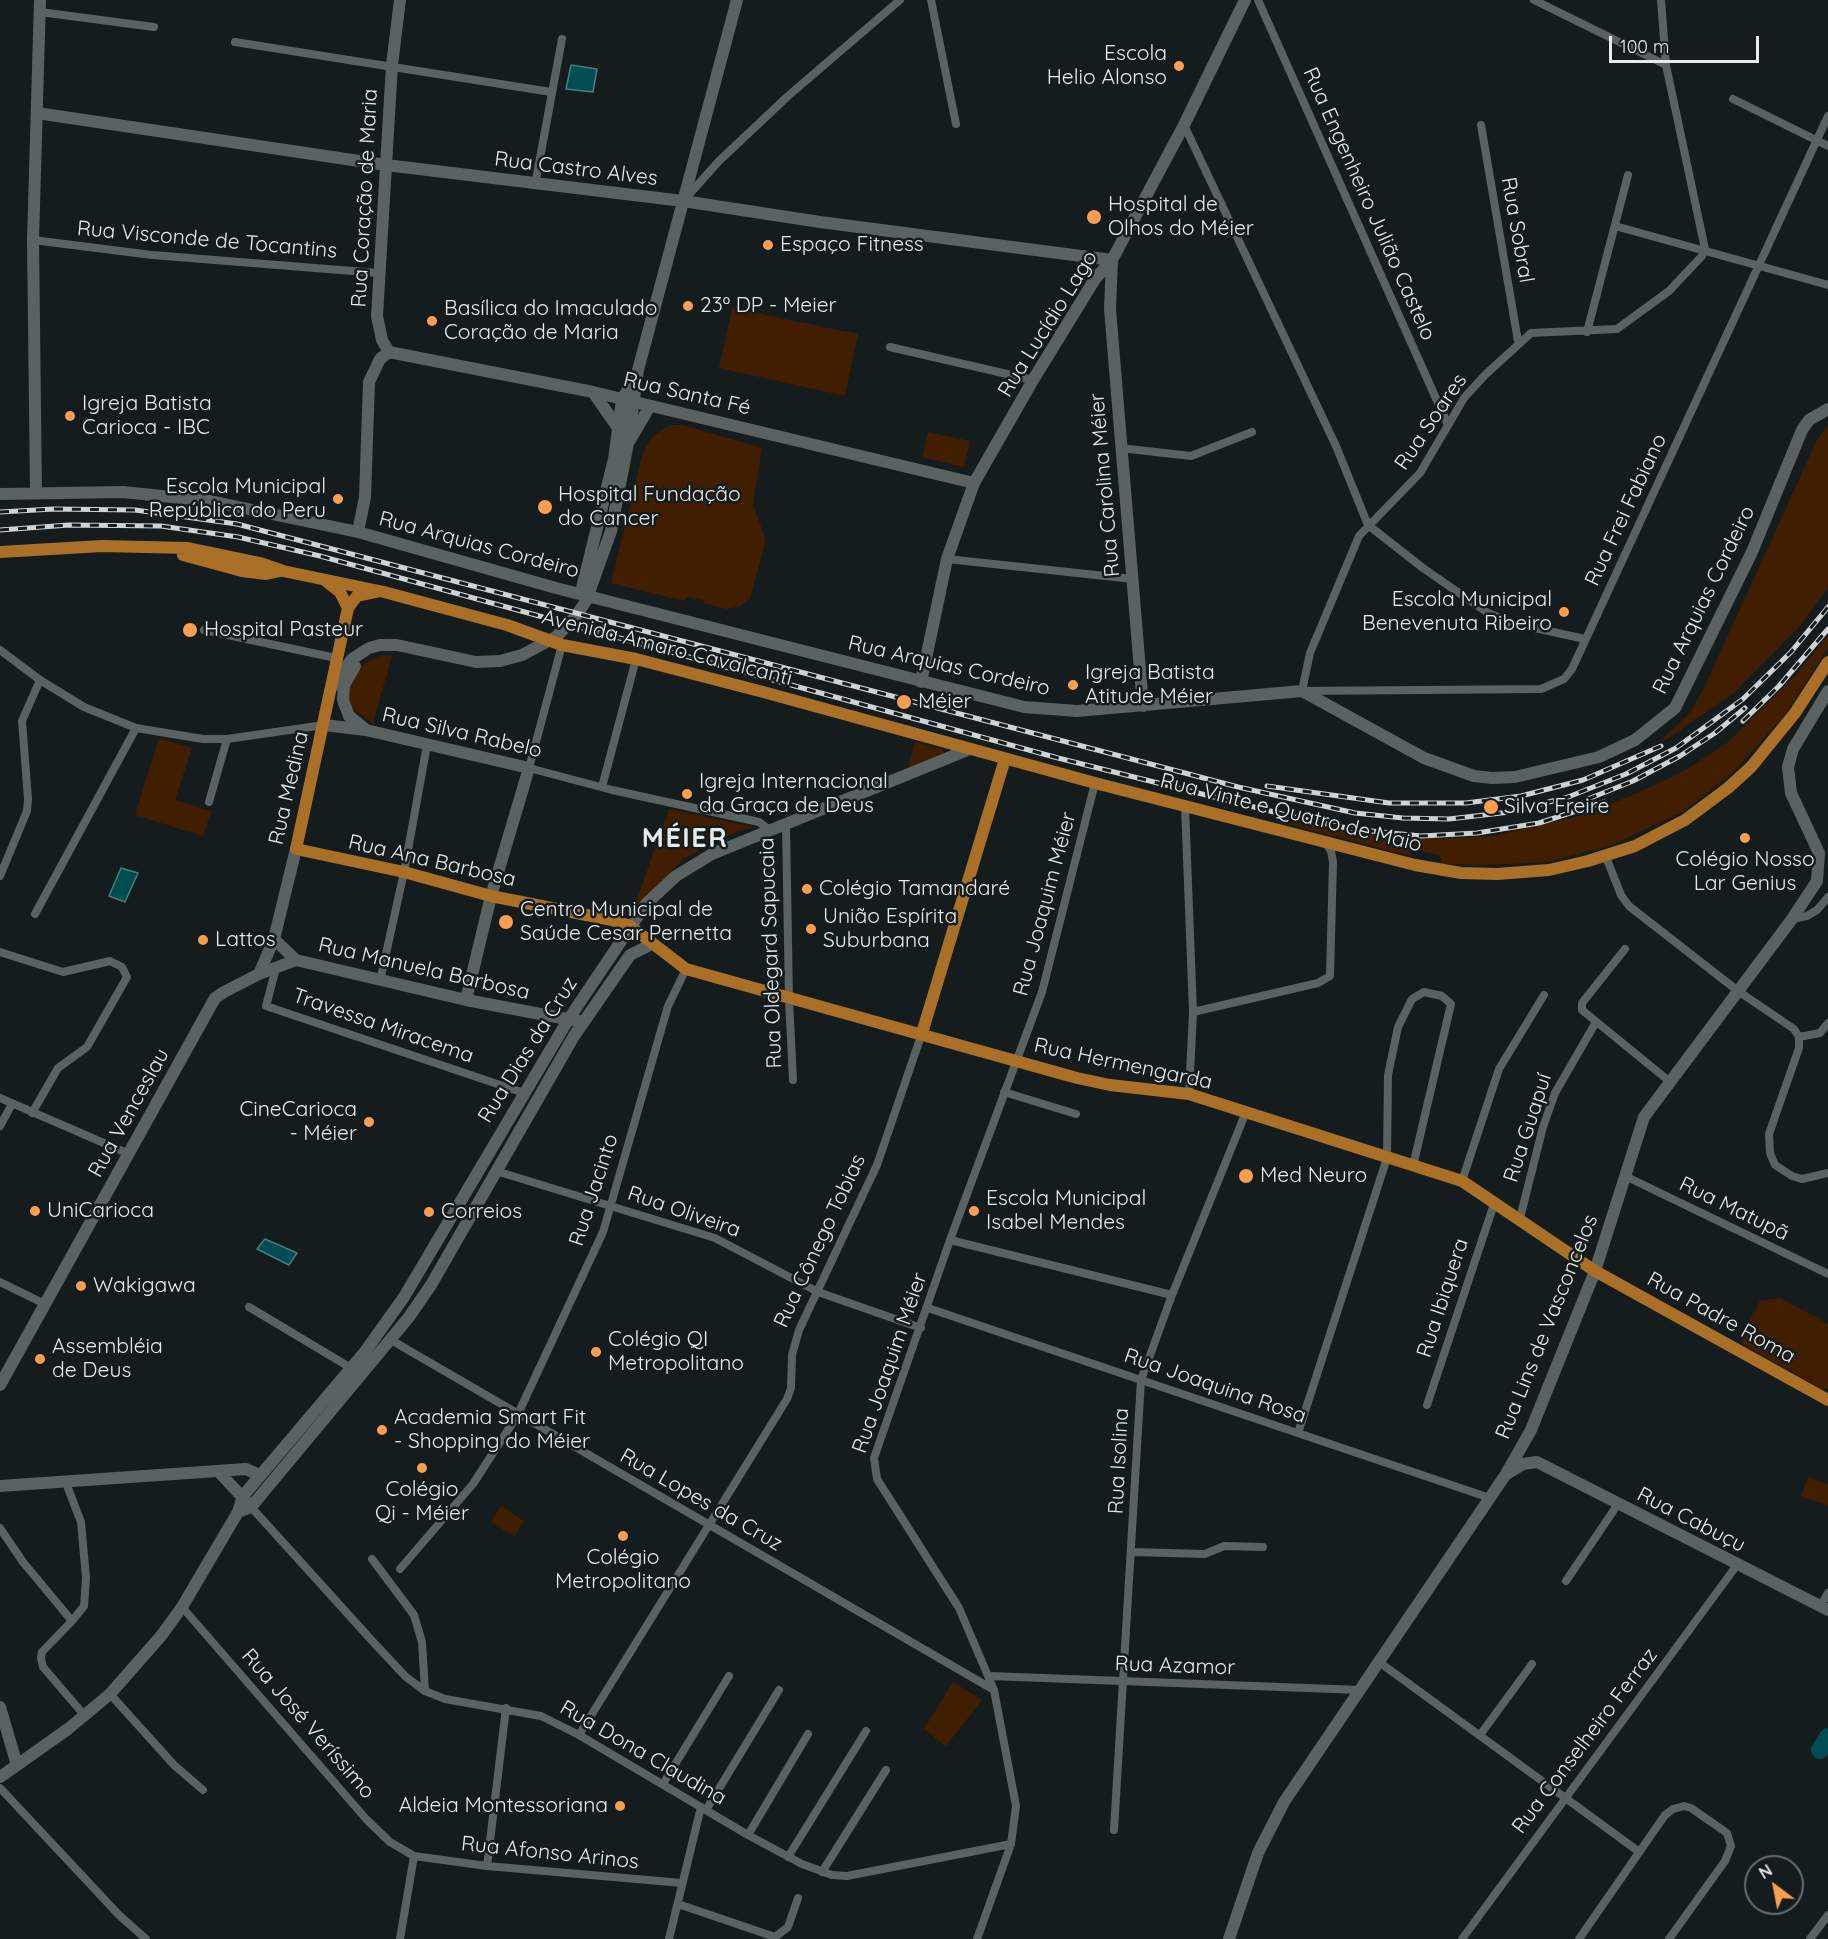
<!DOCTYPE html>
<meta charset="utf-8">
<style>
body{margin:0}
#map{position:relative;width:1828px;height:1939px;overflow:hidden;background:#151c1d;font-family:Quicksand,sans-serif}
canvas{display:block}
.north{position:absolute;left:1744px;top:1855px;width:60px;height:60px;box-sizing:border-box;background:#151c1d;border:2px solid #696e6f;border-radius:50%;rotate:328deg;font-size:16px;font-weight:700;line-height:24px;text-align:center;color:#e6eaeb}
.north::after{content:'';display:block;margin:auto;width:21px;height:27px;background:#fb9e50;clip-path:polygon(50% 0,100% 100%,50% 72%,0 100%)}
.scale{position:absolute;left:1609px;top:36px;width:150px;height:27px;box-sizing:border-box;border:3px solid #e6eaeb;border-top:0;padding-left:8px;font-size:18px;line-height:21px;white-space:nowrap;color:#e6eaeb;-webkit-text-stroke:4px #151c1d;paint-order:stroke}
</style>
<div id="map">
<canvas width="1828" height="1939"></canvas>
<div class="north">N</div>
<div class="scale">100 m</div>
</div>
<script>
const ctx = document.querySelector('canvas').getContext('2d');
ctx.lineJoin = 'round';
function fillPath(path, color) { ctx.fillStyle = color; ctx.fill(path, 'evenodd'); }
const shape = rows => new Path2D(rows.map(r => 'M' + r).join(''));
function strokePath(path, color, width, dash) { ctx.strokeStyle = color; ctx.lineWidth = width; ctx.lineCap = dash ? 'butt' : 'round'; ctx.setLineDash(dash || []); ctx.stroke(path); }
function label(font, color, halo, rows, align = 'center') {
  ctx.font = font + ' Quicksand,sans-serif'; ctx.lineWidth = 5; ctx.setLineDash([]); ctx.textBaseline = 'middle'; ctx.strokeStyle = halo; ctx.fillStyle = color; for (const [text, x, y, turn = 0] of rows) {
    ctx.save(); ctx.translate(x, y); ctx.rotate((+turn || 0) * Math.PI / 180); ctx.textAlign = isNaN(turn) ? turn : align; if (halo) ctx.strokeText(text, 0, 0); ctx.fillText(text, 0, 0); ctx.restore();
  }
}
const green = shape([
 [732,308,858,334,845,396,719,368],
 [671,425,683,425,762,448,753,505,765,538,764,547,750,598,740,606,727,609,704,604,703,600,688,597,684,601,611,583,643,452,653,436],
 [1828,426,1828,588,1799,627,1735,692,1663,742,1662,739,1689,714,1702,692,1817,440],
 [928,432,970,441,964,467,922,457],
 [1828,636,1828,648,1784,716,1733,772,1683,812,1609,846,1548,862,1488,865,1442,864,1440,855,1412,849,1411,856,1283,823,1297,821,1339,831,1441,839,1494,836,1591,813,1681,773,1727,743,1793,678],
 [382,655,392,656,373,723,353,709,348,700,349,689,354,674,363,664],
 [159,738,192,748,175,800,211,811,203,836,135,815],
 [915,742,942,749,944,753,911,769,909,765],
 [669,809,753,827,736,832,683,859,631,916],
 [1780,1298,1828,1324,1828,1389,1822,1389,1744,1345,1741,1337,1760,1301],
 [1808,1477,1828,1484,1828,1506,1801,1496],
 [501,1506,524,1521,514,1536,491,1522],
 [953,1682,982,1700,946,1746,924,1729]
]);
const water = shape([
 [571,65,597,69,593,92,566,89,571,65],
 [121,868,138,873,125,902,109,896,121,868],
 [265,1239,297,1253,289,1265,257,1249,265,1239]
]);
const river = shape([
 [1820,1750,1828,1737]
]);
const street = shape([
 [931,0,956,124],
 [1258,0,1447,423],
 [1534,0,1666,65],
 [1661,0,1666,65,1705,249,1702,256,1669,291,1617,329,1531,333,1485,375,1464,398,1420,473,1359,536,1310,653,1302,691,1541,689,1564,679,1572,669,1828,116],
 [40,12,154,27],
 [235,42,551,92],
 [1733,99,1828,146],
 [1184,125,1336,446,1368,525,1423,568,1488,613,1512,623,1585,639],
 [1481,125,1518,341],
 [535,185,562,39],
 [685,199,719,161,788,96,900,0],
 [1615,226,1828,285],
 [33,240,152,255,378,273],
 [1587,332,1628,175],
 [890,347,1033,380],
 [1120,448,1191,456,1252,432],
 [947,559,1133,579],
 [204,630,336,658],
 [562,645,529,768,612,790,759,822,771,831],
 [0,650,40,680,84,707,136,728,203,739,227,739,324,725],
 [602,787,636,659],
 [209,802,227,739],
 [1185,806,1193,1012,1189,1094],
 [786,826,789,1000,793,1080],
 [1606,857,1621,895,1629,906,1738,991,1794,1029,1799,1037,1799,1048,1769,1134,1770,1153,1775,1165,1792,1176,1802,1179,1828,1173],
 [0,876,27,811,28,799,22,721,40,680],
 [35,914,136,728],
 [1792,919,1807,916,1817,910,1828,897],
 [1625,949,1582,1003,1582,1010,1669,1081],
 [0,952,63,972,110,961,122,967,127,977,87,1047,58,1068,32,1113],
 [276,968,266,1006,524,1093],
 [380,981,404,872,427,745],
 [1193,1012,1318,983,1330,976,1333,862,1331,851,1325,842],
 [1799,1037,1820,1033,1828,1023],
 [1004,1092,1076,1114],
 [0,1098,129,1154],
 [0,1126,12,1104],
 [496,1171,715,1238,818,1292,921,1328],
 [1625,1176,1828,1274],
 [1462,1181,1499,1069,1544,995],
 [1520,1218,1543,1127,1555,1093,1596,1022],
 [950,1240,1172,1295],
 [0,1282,45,1304],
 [249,1307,351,1368],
 [928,1308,1490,1498],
 [391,1340,994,1690],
 [1427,1405,1495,1201],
 [1298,1433,1387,1158,1388,1075,1398,1027,1412,999,1424,992,1442,996,1451,1004,1413,1166],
 [66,1483,81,1522,86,1578,84,1606,72,1621],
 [251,1507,375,1644,406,1677,425,1691,445,1699,541,1716,579,1735,748,1835,802,1864,832,1875,847,1876,1011,1844],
 [0,1528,23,1562,72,1621,42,1652,41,1658,43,1667,85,1716],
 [1132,1552,1205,1554,1224,1546,1263,1547],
 [372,1559,414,1615,422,1642,425,1691],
 [400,1569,473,1484,517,1416,603,1232,668,1006,686,969],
 [1566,1581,1618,1504],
 [182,1607,367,1820,390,1842,414,1856,487,1866,682,1883],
 [1820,1607,1828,1593],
 [1379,1662,1638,1851],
 [989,1676,1360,1690],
 [110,1694,174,1765,203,1790],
 [579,1735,787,1399,791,1388,792,1355,799,1330,877,1165,922,1033],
 [1480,1735,1532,1664],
 [663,1784,729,1676],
 [0,1788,119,1915,146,1939],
 [706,1810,779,1690],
 [1114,1830,1141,1380,1172,1295,1246,1112],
 [748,1835,808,1734],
 [788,1857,866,1731],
 [487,1866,506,1708],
 [822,1872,886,1770],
 [678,1904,775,1937,788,1927,798,1898],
 [400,1939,414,1856],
 [669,1939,701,1807],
 [977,1939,1011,1844,1016,1806,994,1690,959,1608,877,1479,874,1458,950,1240,1042,992,1095,783],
 [1462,1939,1737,1565],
 [1579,1939,1665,1815,1673,1809,1684,1806,1691,1808,1727,1833,1731,1846,1725,1861,1669,1939],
 [1810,1939,1828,1915]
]);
const secondary = shape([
 [37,113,386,165,683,201,820,222,1112,260],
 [1112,260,1110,309,1143,706],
 [389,352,593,392,974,483],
 [389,352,382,340,377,316,392,65,400,0],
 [593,392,618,428],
 [630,440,650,406],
 [36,491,33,240,40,0],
 [0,494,123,492,210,501,358,532,556,588,1024,707,1077,711,1302,691,1424,758,1474,776,1492,778,1515,777,1599,757,1635,740,1675,708,1752,552,1802,430,1809,420,1828,409],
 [358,532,365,497,369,382,380,359,389,352],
 [581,592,614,459,622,400,635,377],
 [355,666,344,685,343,700,349,716,365,729],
 [921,682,947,559,974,483,1033,380,1095,279,1112,260,1184,125,1245,0],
 [333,686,352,659,369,648,380,645,397,645,476,662,500,661,522,655,556,637,576,616,586,601,611,531,628,443,638,370,737,0],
 [324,725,366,730,529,768,491,896,466,1000],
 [274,939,296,960],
 [259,974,274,939,296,849],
 [0,1385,215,998,224,992,259,974,296,960,466,1000,583,1022],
 [218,1471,246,1501],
 [1508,1473,1523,1464,1537,1462,1828,1610],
 [0,1486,246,1469,259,1475],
 [238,1512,251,1507,409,1317,431,1285,574,1036,630,955,652,944],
 [0,1707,17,1765],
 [0,1777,68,1729,110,1694,161,1636,182,1607,238,1512,243,1496,364,1353,404,1297,568,1020,646,904,676,876,712,854,970,749],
 [1229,1939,1258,1853,1284,1802,1506,1474,1531,1430,1595,1271,1644,1117,1792,919,1817,881,1819,853,1791,793,1788,767,1793,749,1828,691]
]);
const primary = shape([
 [0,552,102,546,188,548,260,563,283,571,384,592,507,625,562,645,636,659,767,693,1095,783,1415,865,1461,873,1497,874,1549,870,1588,861,1635,846,1685,820,1728,788,1751,767,1795,713,1828,662],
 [183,555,242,571,266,574,280,571],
 [326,581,340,592,348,608],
 [376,592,357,596,348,608,296,849,404,872,491,896,612,920,630,926,686,969,1077,1078,1110,1085,1189,1094,1462,1181,1595,1271,1828,1400],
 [922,1033,1005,759]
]);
const rail = shape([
 [0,512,53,509,135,510,237,524,1238,787,1355,813,1403,818,1449,819,1510,812,1568,797,1626,774,1676,748,1743,699,1791,652,1828,607],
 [0,530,69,525,161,526,238,537,320,556,1058,758,1298,818,1352,829,1421,836,1477,833,1539,823,1604,802],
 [1743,721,1779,686,1828,629],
 [1267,786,1389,803,1466,803,1521,796,1583,780,1661,746],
 [1588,799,1633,781,1680,756,1715,733,1745,708]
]);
const markers = [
 [1179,66,6,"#fb9e50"],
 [1094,217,8,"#fb9e50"],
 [768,245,6,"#fb9e50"],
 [688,306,6,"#fb9e50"],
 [432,321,6,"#fb9e50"],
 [70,416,6,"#fb9e50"],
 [338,499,6,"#fb9e50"],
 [545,507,8,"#fb9e50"],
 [1564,612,6,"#fb9e50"],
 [190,630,8,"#fb9e50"],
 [1073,685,6,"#fb9e50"],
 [904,702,8,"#fb9e50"],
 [687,794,6,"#fb9e50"],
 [1491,807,8,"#fb9e50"],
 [1745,838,6,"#fb9e50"],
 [807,889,6,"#fb9e50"],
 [506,922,8,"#fb9e50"],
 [811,929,6,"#fb9e50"],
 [203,940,6,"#fb9e50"],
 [369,1122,6,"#fb9e50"],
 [1246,1176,8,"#fb9e50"],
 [35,1211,6,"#fb9e50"],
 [974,1211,6,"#fb9e50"],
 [429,1212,6,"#fb9e50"],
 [81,1286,6,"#fb9e50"],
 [596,1352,6,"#fb9e50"],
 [40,1359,6,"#fb9e50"],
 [382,1430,6,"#fb9e50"],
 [422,1468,6,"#fb9e50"],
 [623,1536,6,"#fb9e50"],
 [620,1806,6,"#fb9e50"]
];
const poiNames = [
 ["Escola",1167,54,"right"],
 ["Helio Alonso",1167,78,"right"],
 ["Hospital de",1108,205],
 ["Olhos do Méier",1108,229],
 ["Espaço Fitness",780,245],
 ["23º DP - Meier",700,306],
 ["Basílica do Imaculado",444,309],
 ["Coração de Maria",444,333],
 ["Igreja Batista",82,404],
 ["Carioca - IBC",82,428],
 ["Escola Municipal",326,487,"right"],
 ["República do Peru",326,511,"right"],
 ["Hospital Fundação",558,495],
 ["do Cancer",558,519],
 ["Escola Municipal",1552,600,"right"],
 ["Benevenuta Ribeiro",1552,624,"right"],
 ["Hospital Pasteur",204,630],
 ["Igreja Batista",1085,673],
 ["Atitude Méier",1085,697],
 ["Méier",918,702],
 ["Igreja Internacional",699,782],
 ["da Graça de Deus",699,806],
 ["Silva Freire",1504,807],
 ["Colégio Nosso",1745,860,"center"],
 ["Lar Genius",1745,884,"center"],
 ["Colégio Tamandaré",819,889],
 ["Centro Municipal de",520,910],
 ["Saúde Cesar Pernetta",520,934],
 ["União Espírita",823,917],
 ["Suburbana",823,941],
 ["Lattos",215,940],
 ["CineCarioca",357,1110,"right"],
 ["- Méier",357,1134,"right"],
 ["Med Neuro",1260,1176],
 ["Escola Municipal",986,1199],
 ["Isabel Mendes",986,1223],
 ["UniCarioca",47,1211],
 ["Correios",441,1212],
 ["Wakigawa",93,1286],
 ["Colégio QI",608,1340],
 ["Metropolitano",608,1364],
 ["Assembléia",52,1347],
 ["de Deus",52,1371],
 ["Academia Smart Fit",394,1418],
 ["- Shopping do Méier",394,1442],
 ["Colégio",422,1490,"center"],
 ["Qi - Méier",422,1514,"center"],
 ["Colégio",623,1558,"center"],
 ["Metropolitano",623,1582,"center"],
 ["Aldeia Montessoriana",608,1806,"right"]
];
const streetNames = [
 ["Rua Castro Alves",576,169,7],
 ["Rua Coração de Maria",365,198,-87],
 ["Rua Engenheiro Julião Castelo",1369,204,66],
 ["Rua Sobral",1517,230,80],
 ["Rua Visconde de Tocantins",207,240,5],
 ["Rua Lucídio Lago",1048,324,-58],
 ["Rua Santa Fé",687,394,13],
 ["Rua Soares",1431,422,-56],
 ["Rua Carolina Méier",1105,485,-95],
 ["Rua Frei Fabiano",1626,510,-65],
 ["Rua Arquias Cordeiro",479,545,15],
 ["Rua Arquias Cordeiro",1704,600,-64],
 ["Avenida Amaro Cavalcanti",667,648,14],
 ["Rua Arquias Cordeiro",949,666,13],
 ["Rua Silva Rabelo",462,733,13],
 ["Rua Medina",289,788,-77],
 ["Rua Vinte e Quatro de Maio",1291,813,14],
 ["Rua Ana Barbosa",432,861,13],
 ["Rua Joaquim Méier",1045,904,-75],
 ["Rua Oldegard Sapucaia",771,953,-92],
 ["Rua Manuela Barbosa",424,969,13],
 ["Travessa Miracema",383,1026,19],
 ["Rua Dias da Cruz",528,1050,-58],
 ["Rua Hermengarda",1123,1064,12],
 ["Rua Venceslau",129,1113,-61],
 ["Rua Guapuí",1528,1128,-72],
 ["Rua Jacinto",594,1190,-72],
 ["Rua Matupã",1734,1209,26],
 ["Rua Oliveira",684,1212,19],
 ["Rua Cônego Tobias",820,1241,-65],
 ["Rua Ibiquera",1443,1298,-72],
 ["Rua Padre Roma",1721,1318,29],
 ["Rua Lins de Vasconcelos",1547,1327,-68],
 ["Rua Joaquim Méier",890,1363,-71],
 ["Rua Joaquina Rosa",1215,1386,19],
 ["Rua Isolina",1119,1461,-87],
 ["Rua Lopes da Cruz",701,1500,30],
 ["Rua Cabuçu",1691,1520,27],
 ["Rua Azamor",1175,1666,2],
 ["Rua José Veríssimo",308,1724,49],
 ["Rua Conselheiro Ferraz",1585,1741,-53],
 ["Rua Dona Claudina",643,1753,30],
 ["Rua Afonso Arinos",550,1853,6]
];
const districtNames = [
 ["MÉIER",685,839]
];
fillPath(green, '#421e00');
fillPath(water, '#004e54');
strokePath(water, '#457d81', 1.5);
strokePath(river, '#004e54', 18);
strokePath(street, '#5a6262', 8);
strokePath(secondary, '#5a6262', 12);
strokePath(primary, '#aa7027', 12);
strokePath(rail, '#cfd3d4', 5);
strokePath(rail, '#151c1d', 3, [9]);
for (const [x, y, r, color] of markers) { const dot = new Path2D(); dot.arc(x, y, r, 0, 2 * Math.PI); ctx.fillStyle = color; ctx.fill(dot); strokePath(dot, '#151c1d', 2); }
label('21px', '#e6eaeb', '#151c1d', poiNames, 'left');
label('21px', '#e6eaeb', '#151c1d', streetNames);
ctx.letterSpacing = '1.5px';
label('bold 27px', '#e6eaeb', '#151c1d', districtNames);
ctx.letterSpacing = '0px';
</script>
